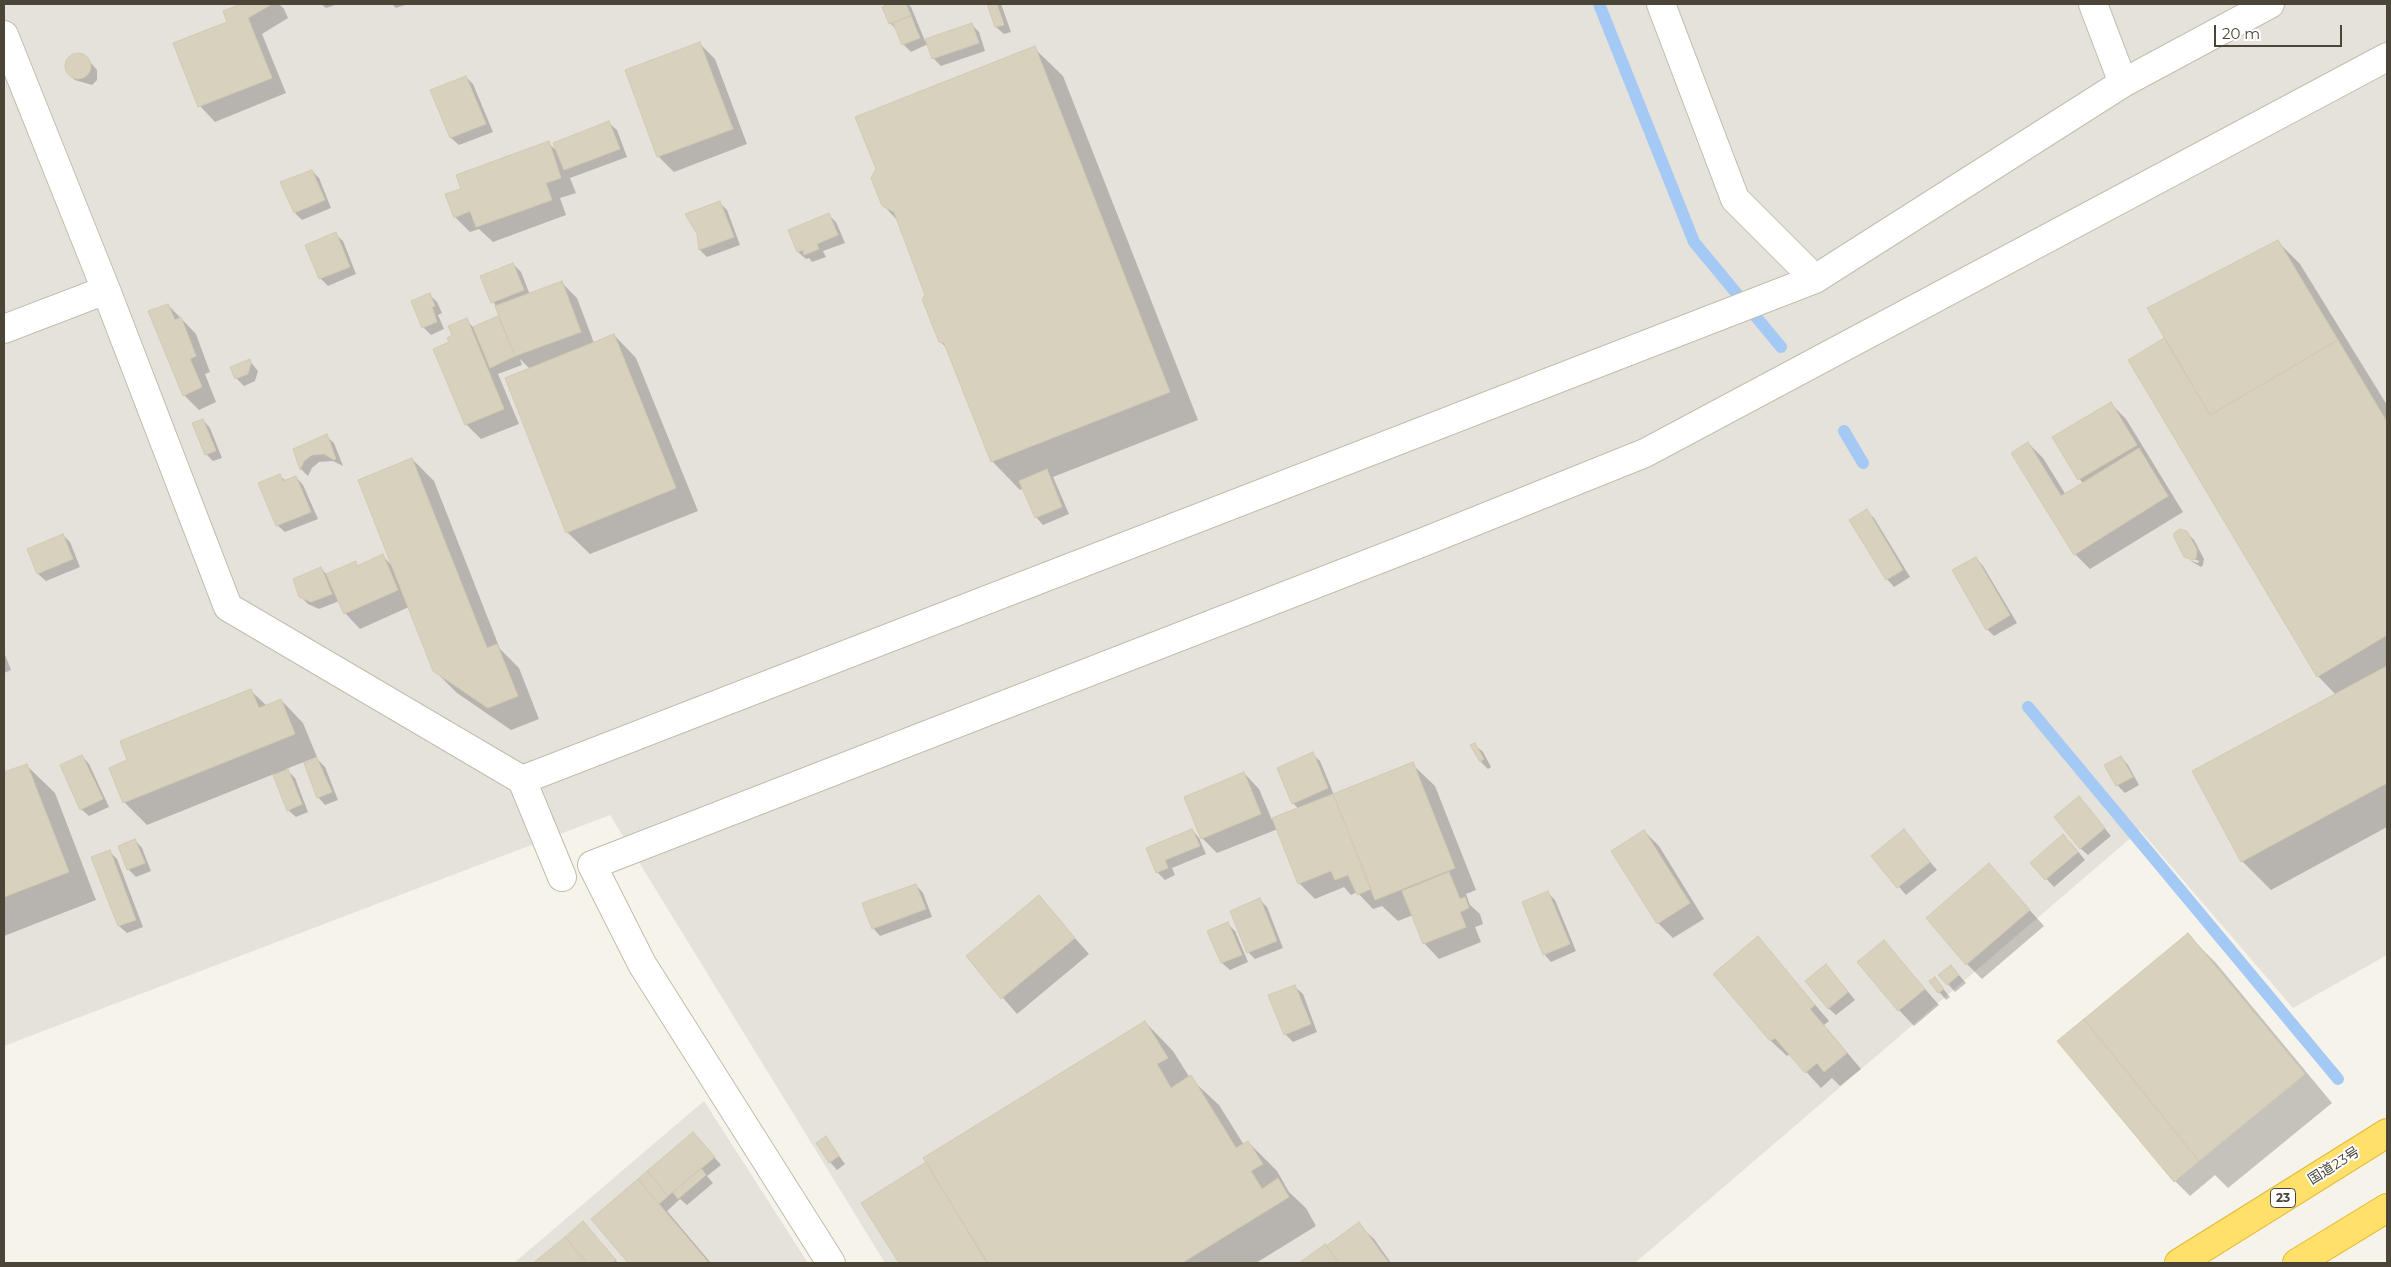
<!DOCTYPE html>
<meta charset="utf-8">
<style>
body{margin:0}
#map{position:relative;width:2391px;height:1267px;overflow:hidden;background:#f5f3ea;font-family:Montserrat,sans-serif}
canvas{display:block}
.frame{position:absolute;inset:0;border:5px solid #4a4537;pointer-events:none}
.scale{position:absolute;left:2214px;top:25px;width:128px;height:22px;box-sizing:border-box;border:2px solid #4a4537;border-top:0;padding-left:6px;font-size:15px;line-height:18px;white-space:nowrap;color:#4a4537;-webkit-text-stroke:4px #fff;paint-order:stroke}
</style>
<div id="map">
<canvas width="2391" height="1267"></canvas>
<div class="frame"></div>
<div class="scale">20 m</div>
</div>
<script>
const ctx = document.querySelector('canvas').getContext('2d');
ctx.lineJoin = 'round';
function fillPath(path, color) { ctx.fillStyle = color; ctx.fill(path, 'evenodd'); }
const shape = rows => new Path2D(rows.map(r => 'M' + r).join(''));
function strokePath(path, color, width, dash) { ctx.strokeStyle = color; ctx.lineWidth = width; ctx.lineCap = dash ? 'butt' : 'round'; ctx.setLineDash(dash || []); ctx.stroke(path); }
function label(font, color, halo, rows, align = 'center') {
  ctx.font = font + ' Montserrat,"Noto Sans JP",sans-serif'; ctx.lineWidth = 4; ctx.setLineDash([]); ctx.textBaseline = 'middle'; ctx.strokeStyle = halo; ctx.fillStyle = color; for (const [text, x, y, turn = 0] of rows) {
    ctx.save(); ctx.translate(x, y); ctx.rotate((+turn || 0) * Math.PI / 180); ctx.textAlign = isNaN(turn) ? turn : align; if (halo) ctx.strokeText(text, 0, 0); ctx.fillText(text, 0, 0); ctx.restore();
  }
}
const industrial = shape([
 [4,4,2387,4,2387,955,2293,1008,2140,830,1635,1263,885,1263,610,815,4,1046],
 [704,1101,808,1263,514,1263]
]);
const shadow = shape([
 [244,4,279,4,284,9,288,18,262,34,286,93,215,122,200,106,175,44,229,22,224,12],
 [321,4,338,4,326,8],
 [392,4,408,4,396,8],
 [892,4,908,4,911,7,925,41,971,24,979,32,985,51,941,66,934,59,928,44,911,52,903,44,898,31,890,23,883,7],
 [988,4,1001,4,1011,32,1004,34,996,27],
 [699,43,715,59,747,144,674,172,659,157,626,71],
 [1034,48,1063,76,1198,420,1053,477,1069,514,1043,525,1036,517,1023,488,1020,490,992,461,948,350,940,341,926,295,898,221,883,205],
 [73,55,85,56,97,70,97,80,92,85,75,80,67,73,67,61],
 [466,77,473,84,493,132,459,145,451,138,432,91],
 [609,123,617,130,627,157,570,178,576,193,560,198,566,215,493,242,479,229,470,232,455,217,463,189,548,143,558,152],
 [312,171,319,178,331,208,302,220,295,213],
 [720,203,727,210,740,245,707,257,700,250,698,233],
 [829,215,836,222,845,243,823,251,826,257,812,262,809,258,806,259,798,252,790,231],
 [335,234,343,241,356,274,328,286,320,278],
 [2278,242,2300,264,2387,405,2387,827,2271,890,2242,861,2336,695,2318,676,2164,340,2169,345],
 [513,264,521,272,530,295,562,283,577,298,594,343,614,335,636,358,698,511,590,554,567,532,530,369,520,359,522,365,498,374,519,424,481,439,466,424,451,343,466,320,474,328,498,318,503,322,482,277],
 [430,295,437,302,442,313,438,315,444,329,431,335,423,327],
 [168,305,196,334,210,372,205,374,216,402,199,410,184,395],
 [249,360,258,371,255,381,244,386,236,378],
 [2111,404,2126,419,2183,512,2090,569,2075,554,2028,443,2043,458,2066,495,2083,484,2054,438],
 [203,420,210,428,222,458,213,461,206,454],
 [326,436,334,443,343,466,333,461,319,462,312,468,308,476,301,469,294,450],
 [412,459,434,481,500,649,519,668,539,719,511,730,457,693,434,670,409,607,360,629,345,613,339,601,319,609,308,604,300,596,321,568,327,575,355,563,359,566,383,556,393,567],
 [280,476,286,481,296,477,303,485,318,519,285,532,277,525],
 [1867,511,1874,518,1910,577,1894,587,1887,579],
 [2186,532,2194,540,2204,559,2203,565,2201,567,2189,560,2198,563,2199,561,2185,556],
 [63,535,70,542,80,567,46,581,38,574,28,550],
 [1976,558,1983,566,2017,623,1994,636,1987,629],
 [4,652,11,670,4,673],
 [251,691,267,706,281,700,303,723,317,757,286,769,295,778,308,812,296,817,288,810,274,774,147,825,124,802,129,761],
 [1475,745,1483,752,1491,767,1488,769,1481,762,1472,746],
 [1312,754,1320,761,1334,795,1412,764,1435,786,1476,890,1466,894,1470,905,1480,914,1483,924,1475,927,1481,942,1439,959,1424,943,1413,915,1398,921,1382,906,1373,909,1357,892,1351,895,1344,887,1315,899,1299,883,1278,829,1217,853,1202,838,1244,773,1259,789,1272,820,1299,809,1293,803],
 [82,756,89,764,109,807,89,816,81,809],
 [2121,757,2128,765,2139,785,2125,793,2117,785],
 [317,759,325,767,338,800,325,805,318,797],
 [26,765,55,793,96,900,4,936,4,774],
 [2079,797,2111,836,2088,855,2080,848],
 [1192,830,1199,838,1206,854,1172,868,1175,875,1165,880,1157,872,1148,849],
 [1644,831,1659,846,1704,919,1673,938,1658,923],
 [1904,831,1937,870,1906,895,1873,856],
 [135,840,142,848,151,871,136,877,128,869],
 [2071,843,2085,860,2054,887,2032,863],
 [110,852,117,859,143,927,127,933,119,926,93,858],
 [1989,865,2044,926,1982,979,1967,964],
 [916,885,923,893,932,917,880,936,873,928],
 [1548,893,1555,900,1576,951,1551,962,1544,954],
 [1038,896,1089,954,1017,1014,967,956],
 [1259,899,1267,907,1283,948,1255,959,1248,952],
 [1228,924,1235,931,1248,962,1230,970,1222,963],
 [2188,935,2216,963,2332,1103,2228,1188,2215,1175,2190,1196,2175,1181,2059,1041],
 [1758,938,1829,1021,1824,1025,1861,1069,1840,1086,1832,1078,1821,1088,1790,1054,1787,1056,1771,1041,1715,974],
 [1884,942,1939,1005,1914,1026,1899,1010],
 [1951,966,1966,983,1955,992,1948,984],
 [1833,973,1855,1000,1836,1015,1828,1008],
 [1935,979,1950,997,1946,1000,1931,982],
 [1295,987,1303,994,1317,1032,1293,1042,1285,1034],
 [1145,1022,1173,1051,1190,1078,1219,1105,1244,1145,1248,1142,1277,1171,1289,1192,1306,1208,1316,1226,1256,1263,901,1263,863,1203],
 [826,1138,845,1164,837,1170,830,1162],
 [700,1141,721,1165,707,1176,713,1183,687,1205,680,1199,667,1211,711,1263,629,1263,592,1219],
 [1358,1224,1374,1239,1391,1263,1301,1263],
 [590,1231,618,1263,535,1263,566,1237]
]);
const stream = shape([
 [1599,4,1694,242,1781,347],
 [1844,431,1863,463],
 [2028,707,2338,1079]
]);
const building = shape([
 [241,4,272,4,248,18,272,78,198,107,173,43,227,22,223,11,241,4],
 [889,4,906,4,911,15,889,24,882,7,889,4],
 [987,4,997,4,1004,25,995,27,987,4],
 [911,16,920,38,902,45,893,23,911,16],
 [972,23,979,43,932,59,925,39,972,23],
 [700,42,733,129,657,157,625,70,700,42],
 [1035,46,1170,392,991,462,944,343,939,342,922,299,925,295,894,212,882,206,871,178,876,169,855,117,1035,46],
 '65 66a13 13 0 1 1 26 0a13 13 0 1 1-26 0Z',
 [466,76,486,124,450,138,430,90,466,76],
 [609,121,620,149,564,170,553,143,609,121],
 [549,141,561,178,546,183,552,200,476,227,470,211,454,218,445,194,461,189,456,175,549,141],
 [312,170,325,200,294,213,280,182,312,170],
 [720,201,734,237,699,250,697,234,685,214,720,201],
 [829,213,838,235,817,244,819,249,804,255,803,250,797,252,788,230,829,213],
 [336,232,350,267,319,279,305,245,336,232],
 [2278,240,2338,340,2210,415,2147,308,2278,240],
 [513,263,524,290,491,303,480,276,513,263],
 [562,281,581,332,515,356,495,306,562,281],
 [430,293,435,306,432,307,437,322,422,328,411,301,430,293],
 [168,304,175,320,181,317,196,356,190,359,202,387,183,396,148,311,168,304],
 [498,316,515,356,490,368,473,327,498,316],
 [467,318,504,409,465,425,433,349,449,342,447,338,452,335,448,326,467,318],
 [614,334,676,488,566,533,505,378,614,334],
 [2164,338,2210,415,2338,340,2387,422,2387,635,2317,677,2128,360,2164,338],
 [250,359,251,363,248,374,235,379,230,367,250,359],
 [2111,402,2137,445,2078,480,2052,437,2111,402],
 [203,419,216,451,205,455,192,423,203,419],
 [327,434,336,459,334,460,324,454,312,455,304,461,300,470,293,449,327,434],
 [2028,442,2061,496,2139,448,2168,496,2074,555,2011,453,2028,442],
 [412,458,487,648,497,644,518,696,488,708,433,671,358,480,412,458],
 [1047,469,1062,507,1035,518,1019,481,1047,469],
 [280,474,283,481,296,476,311,512,276,526,258,483,280,474],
 [1867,509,1903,570,1886,580,1849,520,1867,509],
 [2180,529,2187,531,2197,550,2196,558,2193,560,2184,557,2174,537,2174,533,2180,529],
 [63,534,73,559,37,574,27,549,63,534],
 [383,554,398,590,344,614,326,574,356,561,357,566,383,554],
 [1976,557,2010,615,1986,630,1952,570,1976,557],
 [321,567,332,594,311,602,299,597,293,579,321,567],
 [2387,666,2387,783,2241,862,2192,771,2387,666],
 [251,689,259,708,281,699,295,734,123,803,109,768,127,760,120,741,251,689],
 [1475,743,1484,759,1480,762,1470,745,1475,743],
 [1313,752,1328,788,1292,804,1277,768,1313,752],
 [82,755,103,799,80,810,60,765,82,755],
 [2121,756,2133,777,2116,786,2104,765,2121,756],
 [317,758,332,792,317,798,304,763,317,758],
 [1413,762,1455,868,1375,900,1333,794,1413,762],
 [27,764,69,872,4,897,4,772,27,764],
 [288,769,302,804,287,811,273,775,288,769],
 [1244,772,1261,814,1201,839,1184,797,1244,772],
 [1333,794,1371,889,1357,895,1348,875,1335,880,1331,871,1298,884,1272,818,1333,794],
 [2079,796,2105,828,2080,849,2054,817,2079,796],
 [1192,829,1200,846,1165,860,1168,868,1156,873,1146,848,1192,829],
 [1904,829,1930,862,1897,888,1871,856,1904,829],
 [1644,830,1690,903,1657,924,1611,851,1644,830],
 [2063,834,2078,852,2045,880,2030,863,2063,834],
 [135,839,145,863,127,870,118,846,135,839],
 [110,850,136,920,118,926,91,857,110,850],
 [1989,863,2030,910,1966,965,1926,918,1989,863],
 [1449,872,1460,899,1465,897,1469,908,1460,912,1466,927,1423,944,1402,891,1449,872],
 [916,884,926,909,872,929,862,903,916,884],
 [1548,891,1570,944,1543,955,1522,902,1548,891],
 [1039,895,1075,938,1001,999,966,956,1039,895],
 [1260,898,1277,941,1247,953,1230,911,1260,898],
 [1228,922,1242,955,1221,963,1207,931,1228,922],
 [2188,933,2305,1074,2199,1161,2084,1019,2188,933],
 [1758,936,1815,1005,1810,1009,1847,1053,1824,1072,1817,1063,1805,1073,1775,1038,1770,1041,1713,974,1758,936],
 [1884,940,1925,989,1898,1011,1857,962,1884,940],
 [1826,964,1848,992,1828,1009,1805,981,1826,964],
 [1951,965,1959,975,1947,985,1938,975,1951,965],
 [1935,977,1944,989,1938,993,1929,981,1935,977],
 [1295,985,1311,1024,1284,1035,1268,995,1295,985],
 [2084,1019,2199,1161,2174,1182,2057,1041,2084,1019],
 [1145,1021,1168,1058,1157,1064,1171,1088,1191,1075,1236,1148,1248,1141,1263,1164,1251,1171,1262,1189,1278,1178,1289,1197,1182,1263,988,1263,923,1158,1145,1021],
 [693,1132,715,1157,668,1196,647,1171,693,1132],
 [826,1136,839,1156,829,1163,816,1143,826,1136],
 [926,1162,987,1263,899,1263,861,1203,926,1162],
 [701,1168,706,1175,678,1199,673,1192,701,1168],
 [647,1171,668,1196,659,1204,638,1179,647,1171],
 [638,1179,659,1204,709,1263,628,1263,591,1219,638,1179],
 [583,1221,616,1260,611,1263,587,1263,565,1237,583,1221],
 [1359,1222,1389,1263,1339,1263,1326,1246,1359,1222],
 [565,1237,587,1263,533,1263,565,1237],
 [1325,1244,1339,1263,1299,1263,1325,1244]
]);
const minor = shape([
 [1661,4,1735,199,1815,279],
 [2093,4,2123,83],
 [4,35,106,290,228,607,522,780,1815,279,2123,83,2270,4],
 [4,329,106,290],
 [522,780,562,877],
 [831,1263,642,964,592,865,1421,543,1645,453,2387,57]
]);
const highway = shape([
 [2179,1263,2387,1133],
 [2297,1263,2387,1208]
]);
const shields = [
 [2283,1198,25]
];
const shieldNames = [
 ["23",2283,1198]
];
const streetNames = [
 ["国道23号",2334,1166,-32]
];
fillPath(industrial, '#e5e2db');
fillPath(shadow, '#0003');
strokePath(stream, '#a4c9f4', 12);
fillPath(building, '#d8d1be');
strokePath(building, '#d3cab1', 1);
strokePath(minor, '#c1bdac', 30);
strokePath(highway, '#e4ba35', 30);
strokePath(minor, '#fff', 28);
strokePath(highway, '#ffe06b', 28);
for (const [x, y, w] of shields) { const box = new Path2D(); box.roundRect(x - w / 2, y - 9.5, w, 19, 4); ctx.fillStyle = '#fff'; ctx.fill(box); strokePath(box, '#4a4537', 1); }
label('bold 12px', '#4a4537', null, shieldNames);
label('14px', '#4a4537', '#fff', streetNames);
</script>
